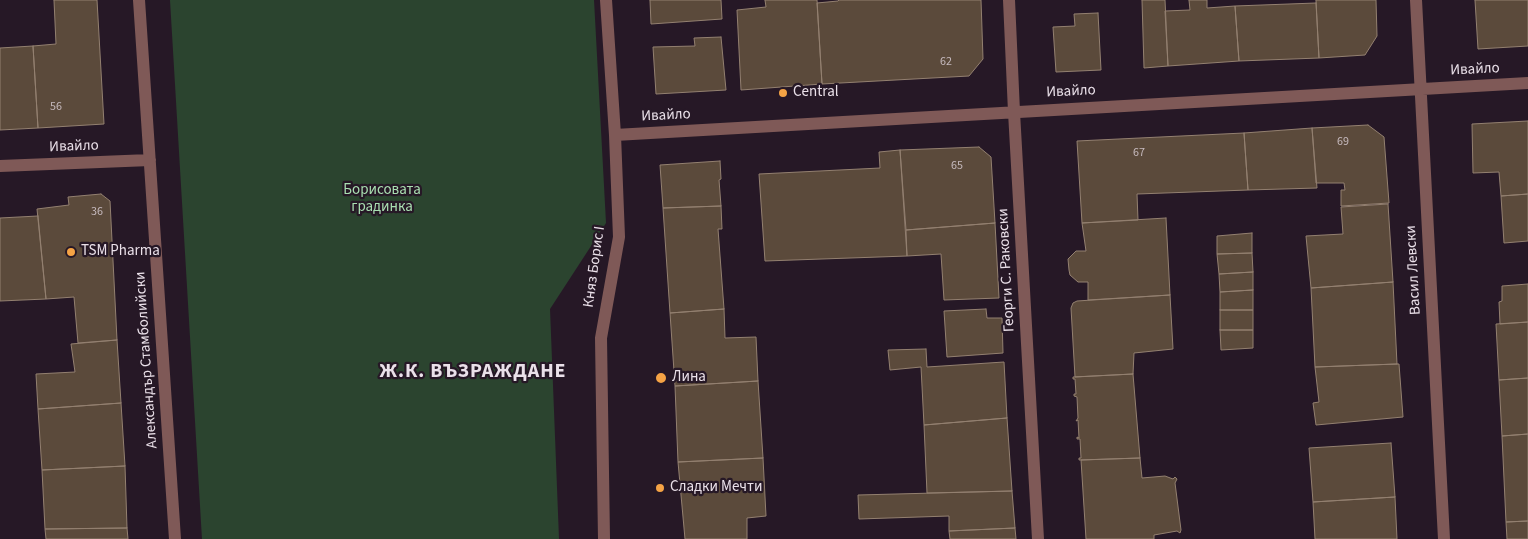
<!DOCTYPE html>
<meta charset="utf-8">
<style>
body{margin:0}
canvas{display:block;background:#261826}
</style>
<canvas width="1528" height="539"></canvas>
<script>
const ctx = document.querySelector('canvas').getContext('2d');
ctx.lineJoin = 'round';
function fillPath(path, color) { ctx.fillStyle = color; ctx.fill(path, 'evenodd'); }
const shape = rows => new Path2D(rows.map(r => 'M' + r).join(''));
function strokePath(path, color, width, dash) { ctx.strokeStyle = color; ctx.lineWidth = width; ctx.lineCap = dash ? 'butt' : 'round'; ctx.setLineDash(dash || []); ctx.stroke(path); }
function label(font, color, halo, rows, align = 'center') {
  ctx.font = font + ' "Source Sans 3",sans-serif'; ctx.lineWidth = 4.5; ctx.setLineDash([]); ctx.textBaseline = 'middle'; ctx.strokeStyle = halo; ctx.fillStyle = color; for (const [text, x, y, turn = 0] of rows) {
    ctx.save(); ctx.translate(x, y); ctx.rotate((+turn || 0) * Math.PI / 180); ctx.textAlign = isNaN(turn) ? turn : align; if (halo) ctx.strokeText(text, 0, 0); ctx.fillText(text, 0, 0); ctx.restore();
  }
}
const green = shape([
 [170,0,594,0,606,223,550,309,559,539,202,539]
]);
const building = shape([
 [54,0,97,0,104,124,38,128,33,46,56,44,54,0],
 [650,0,721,0,722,19,651,24,650,0],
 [765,0,817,0,822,84,741,90,737,10,766,7,765,0],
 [839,0,981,0,983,59,969,76,822,84,817,3,838,1,839,0],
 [1142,0,1165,0,1168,66,1144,68,1142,0],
 [1189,0,1207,0,1207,8,1235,6,1239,61,1168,66,1165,11,1190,10,1189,0],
 [1316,0,1376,0,1377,36,1365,55,1319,58,1316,0],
 [1475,0,1528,0,1528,46,1478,49,1475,0],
 [1316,3,1319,58,1239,61,1235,6,1316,3],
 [1098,13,1101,70,1056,72,1053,27,1075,26,1074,14,1098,13],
 [721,37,726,90,656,94,653,47,695,46,694,38,721,37],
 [33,46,38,128,0,130,0,48,33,46],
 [1528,121,1528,194,1501,196,1499,172,1473,173,1472,124,1528,121],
 [1368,125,1384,137,1389,203,1341,206,1341,190,1345,190,1344,183,1316,183,1312,128,1368,125],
 [1312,128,1317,188,1248,190,1244,133,1312,128],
 [1244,133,1248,190,1137,194,1138,220,1082,223,1077,141,1244,133],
 [979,147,991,157,995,223,906,230,900,150,979,147],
 [900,150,907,256,765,261,759,174,880,168,879,152,900,150],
 [720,161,721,179,719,180,721,206,663,208,660,165,720,161],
 [101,194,110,201,117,340,78,343,74,297,46,299,37,209,69,205,68,197,101,194],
 [1528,194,1528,241,1504,243,1501,196,1528,194],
 [1388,204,1393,282,1311,288,1306,236,1343,234,1341,207,1388,204],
 [721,206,722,229,718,229,724,309,670,313,663,208,721,206],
 [38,216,46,299,0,301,0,218,38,216],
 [1166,218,1170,295,1088,300,1088,282,1078,282,1070,275,1069,270,1068,259,1076,251,1086,251,1082,223,1166,218],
 [995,223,999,298,944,300,941,254,907,256,906,230,995,223],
 [1252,233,1252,253,1217,254,1217,236,1252,233],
 [1252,253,1253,272,1219,274,1217,254,1252,253],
 [1253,272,1253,290,1220,292,1219,274,1253,272],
 [1393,282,1397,364,1315,367,1311,288,1393,282],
 [1528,284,1528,322,1500,324,1499,302,1502,301,1502,286,1528,284],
 [1253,290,1253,310,1220,310,1220,292,1253,290],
 [1170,295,1173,349,1134,353,1133,374,1075,377,1071,308,1073,303,1077,301,1170,295],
 [724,309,725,338,756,337,758,381,675,386,670,313,724,309],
 [986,309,987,318,1002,318,1003,353,947,357,944,311,986,309],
 [1220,310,1253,310,1253,330,1220,330,1220,310],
 [1528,322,1528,378,1499,380,1496,324,1528,322],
 [1220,330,1253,330,1253,348,1221,350,1220,330],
 [117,340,121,403,38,409,36,374,75,372,71,344,117,340],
 [926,349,927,367,1004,362,1007,418,924,425,921,367,890,370,888,350,926,349],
 [1397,364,1399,364,1403,417,1316,425,1313,403,1319,402,1315,367,1397,364],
 [1133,374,1140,458,1079,460,1079,458,1081,458,1080,439,1077,439,1077,437,1079,438,1078,420,1076,421,1078,418,1077,397,1074,396,1074,394,1076,394,1075,379,1073,379,1073,377,1133,374],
 [1528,378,1528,434,1502,436,1499,380,1528,378],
 [758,381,763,458,678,462,675,386,758,381],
 [121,403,125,466,42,470,38,409,121,403],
 [1007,418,1012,491,927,493,924,425,1007,418],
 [1528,434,1528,521,1506,522,1502,436,1528,434],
 [1391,443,1395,497,1313,502,1309,448,1391,443],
 [763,458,766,516,747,518,747,539,685,539,678,462,763,458],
 [1140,458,1142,478,1165,476,1173,479,1175,477,1177,479,1175,483,1181,530,1180,533,1177,531,1154,535,1154,539,1086,539,1081,460,1140,458],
 [125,466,127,528,45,529,42,470,125,466],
 [1012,491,1015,528,949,531,949,516,859,519,858,495,1012,491],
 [1395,497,1397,539,1315,539,1313,502,1395,497],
 [1528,521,1528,539,1507,539,1506,522,1528,521],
 [127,528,128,539,46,539,45,529,127,528],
 [1015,528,1016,539,950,539,949,531,1015,528]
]);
const street = shape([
 [139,0,175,539],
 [1009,0,1014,112,1038,539],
 [1416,0,1444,539],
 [615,135,1528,83],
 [0,166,150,160],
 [604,539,601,338,619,237,615,135,606,0]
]);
const markers = [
 [783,93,5,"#f5a345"],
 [71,252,5,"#f5a345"],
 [661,378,6,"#f5a345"],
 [660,488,5,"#f5a345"]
];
const numberNames = [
 ["62",946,62],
 ["56",56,107],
 ["69",1343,142],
 ["67",1139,153],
 ["65",957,166],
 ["36",97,212]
];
const streetNames = [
 ["Ивайло",1475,70,-3],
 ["Ивайло",1071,92,-3],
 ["Ивайло",666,116,-3],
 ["Ивайло",74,147,-2],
 ["Княз Борис I",595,267,-82],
 ["Георги С. Раковски",1007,270,-93],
 ["Васил Левски",1414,270,-93],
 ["Александър Стамболийски",147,360,-94]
];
const poiNames = [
 ["Central",793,93],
 ["TSM Pharma",81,252],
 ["Лина",672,378],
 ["Сладки Мечти",670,488]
];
const parkNames = [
 ["Борисовата",382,191],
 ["градинка",382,208]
];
const districtNames = [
 ["Ж.К. ВЪЗРАЖДАНЕ",473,373]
];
fillPath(green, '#2b442f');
fillPath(building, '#5b4a3b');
strokePath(building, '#938070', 1);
strokePath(street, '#7f5957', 12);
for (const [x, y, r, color] of markers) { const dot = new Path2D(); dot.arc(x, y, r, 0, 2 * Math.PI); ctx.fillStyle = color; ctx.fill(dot); strokePath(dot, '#261826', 2); }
label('12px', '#c6babe', null, numberNames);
label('15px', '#eae0e9', '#261826', streetNames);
label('15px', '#eae0e9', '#261826', poiNames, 'left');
label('15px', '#a9dfb1', '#261826', parkNames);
ctx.letterSpacing = '1px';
label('bold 20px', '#eae0e9', '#261826', districtNames);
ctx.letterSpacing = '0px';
</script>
